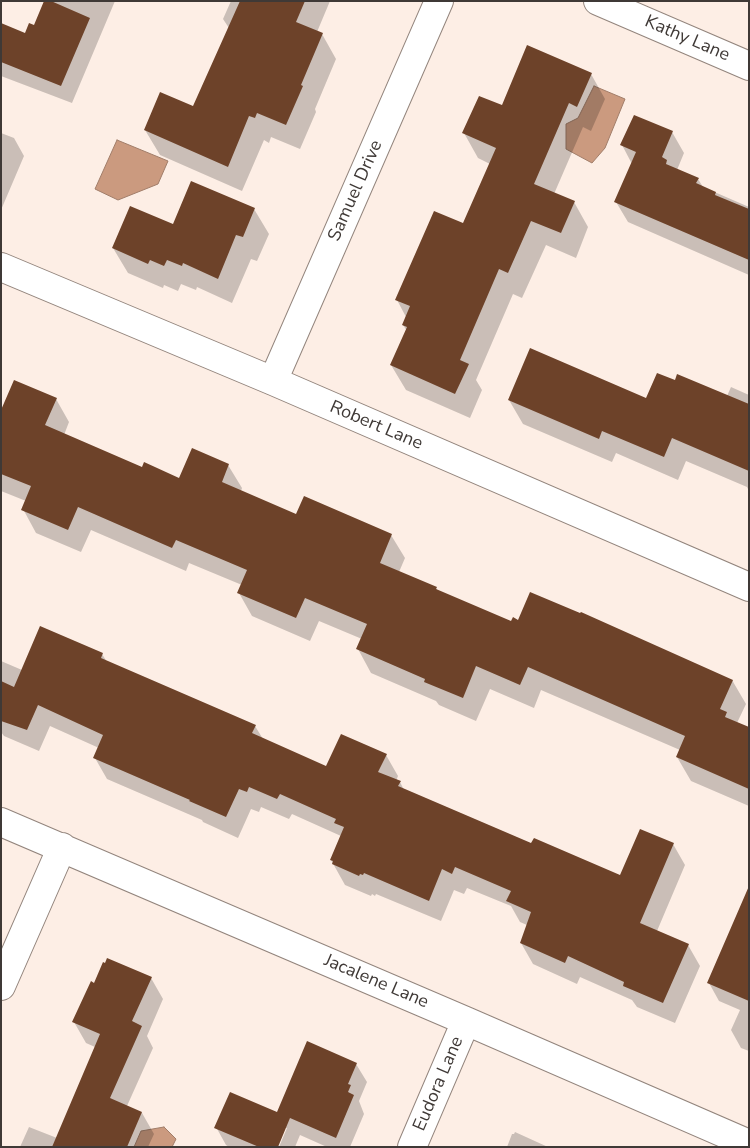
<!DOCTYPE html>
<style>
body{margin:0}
#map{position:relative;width:750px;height:1148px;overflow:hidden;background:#fdeee5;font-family:"Nunito Sans",sans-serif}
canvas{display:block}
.frame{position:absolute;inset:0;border:2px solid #3f3936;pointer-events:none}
</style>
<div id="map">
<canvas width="750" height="1148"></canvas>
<div class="frame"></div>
</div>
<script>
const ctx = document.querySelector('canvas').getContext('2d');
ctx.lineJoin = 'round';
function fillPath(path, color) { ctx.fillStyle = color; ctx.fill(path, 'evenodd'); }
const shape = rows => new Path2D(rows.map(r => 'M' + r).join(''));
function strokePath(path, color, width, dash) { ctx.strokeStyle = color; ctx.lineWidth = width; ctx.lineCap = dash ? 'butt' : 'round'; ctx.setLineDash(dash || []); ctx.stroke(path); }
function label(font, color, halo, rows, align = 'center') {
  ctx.font = font + ' "Nunito Sans",sans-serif'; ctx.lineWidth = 5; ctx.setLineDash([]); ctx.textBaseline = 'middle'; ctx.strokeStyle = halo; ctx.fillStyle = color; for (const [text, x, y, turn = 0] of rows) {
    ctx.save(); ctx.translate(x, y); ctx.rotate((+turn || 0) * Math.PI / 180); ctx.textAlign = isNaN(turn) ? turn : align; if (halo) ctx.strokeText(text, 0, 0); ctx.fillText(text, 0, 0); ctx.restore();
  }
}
const water = shape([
 [594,86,625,99,605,148,592,163,566,149,566,124,578,118,594,86],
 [117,140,168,161,158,184,118,200,95,189,117,140],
 [164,1127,176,1139,172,1147,134,1147,141,1131,164,1127]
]);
const shadow = shape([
 [46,1,115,1,72,103,1,76,1,24,25,35,34,27],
 [231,1,330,1,317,32,322,34,336,59,315,109,316,112,300,149,271,137,269,143,264,140,242,191,160,155,145,130,194,107,229,28,223,19],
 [591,74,605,99,591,131,583,127,554,194,574,202,588,227,576,258,546,245,522,298,513,294,476,380,482,390,470,418,406,390,391,365,407,331,403,325,406,317,397,300,464,225,490,164,478,158,464,133,502,107],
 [672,132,684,153,677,170,698,179,703,187,749,207,749,275,628,222,616,202,632,164,622,145],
 [1,133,14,138,24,156,1,210],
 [254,209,269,234,257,261,251,259,232,303,197,287,196,290,181,284,178,291,164,285,163,288,128,273,113,248,173,226],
 [731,387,749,395,749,491,747,487,686,461,678,480,616,453,612,462,523,424,509,400,647,400,727,396],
 [56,399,69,422,64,435,143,468,180,479,228,465,242,488,241,491,296,516,391,535,405,558,399,572,436,588,438,591,512,623,732,680,746,704,737,723,749,728,749,806,691,781,677,757,680,750,541,690,534,708,490,689,476,721,439,705,436,701,371,673,358,649,362,639,319,621,310,641,252,616,239,593,242,585,189,563,186,571,91,530,81,552,36,533,23,509,26,501,1,491,1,435],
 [102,654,107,662,255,726,263,739,327,768,386,755,398,776,396,781,400,782,404,790,532,845,621,877,673,844,685,865,657,931,688,945,700,966,675,1023,637,1007,632,1000,580,977,577,984,533,964,521,943,527,925,520,922,511,906,467,888,464,894,454,890,441,921,376,894,375,896,372,894,371,896,345,885,331,860,341,836,292,814,289,819,261,807,259,812,251,809,238,838,203,822,202,820,107,779,95,758,99,748,50,726,39,751,4,736,1,732,1,661,22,670],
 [749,947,749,1051,741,1048,731,1030,740,1010,719,1001,709,983],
 [151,978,163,999,147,1036,153,1048,127,1106,142,1113,154,1134,148,1147,20,1147,29,1127,57,1138,95,1047,86,1043,74,1022,95,985],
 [356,1064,367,1082,359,1101,364,1114,350,1147,327,1147,300,1135,295,1147,279,1147,287,1128,284,1128,276,1147,229,1147,226,1145,216,1127,278,1113],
 [515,1132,548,1147,507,1147,512,1134,514,1134]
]);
const building = shape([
 [44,1,51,1,90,18,61,86,1,62,1,23,25,33,29,23,34,25],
 [240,1,305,1,296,22,323,33,301,85,303,86,286,125,257,113,255,118,249,116,228,167,144,130,160,92,193,106],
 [527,45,592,73,577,107,569,103,534,184,575,201,561,233,531,221,508,273,499,269,460,360,469,364,455,394,390,365,407,327,402,325,410,306,395,300,434,211,463,223,496,148,462,133,479,96,502,105],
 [634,115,673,131,662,157,667,160,666,164,699,178,696,183,716,192,715,195,749,209,749,260,614,202,636,152,620,145],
 [191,181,255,208,243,237,236,235,218,279,183,263,182,266,167,260,164,266,150,260,148,264,112,248,130,206,173,224],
 [530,348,646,398,657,373,675,380,677,374,749,404,749,471,672,438,664,457,602,431,599,439,508,400],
 [14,380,57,398,45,425,142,467,144,462,179,478,192,448,229,464,222,482,296,514,304,496,392,534,380,563,437,587,436,589,511,621,513,617,518,620,530,592,580,613,581,612,733,680,720,709,727,712,725,717,749,727,749,789,676,757,685,736,528,667,520,685,476,666,463,698,424,682,425,679,356,649,367,624,305,598,296,618,237,593,247,570,176,540,172,548,78,507,68,530,21,510,31,486,1,474,1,410],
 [40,626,103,653,101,658,256,725,252,733,326,766,341,734,387,754,378,772,401,781,398,786,531,843,534,838,620,875,640,829,674,843,640,923,689,944,663,1003,623,986,624,982,568,956,565,963,520,943,531,912,506,901,511,891,455,867,452,874,442,869,429,901,364,873,363,875,360,874,359,876,332,864,333,861,330,860,344,827,334,823,336,819,280,794,277,799,249,787,247,792,239,789,226,817,189,801,190,800,93,758,103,735,38,705,27,730,1,721,1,681,14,687],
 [749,886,749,1001,707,983],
 [107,958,152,977,132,1021,142,1026,110,1098,142,1112,127,1147,52,1147,100,1034,72,1022,91,981,94,983,103,962,105,963],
 [307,1041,357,1063,348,1084,351,1085,348,1092,354,1095,336,1138,290,1118,278,1147,259,1147,214,1128,230,1092,277,1112]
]);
const street = shape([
 [598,1,749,66],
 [1,267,273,381,749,587],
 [273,381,439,1],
 [1,822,466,1021,749,1144],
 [1,986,62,847],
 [412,1147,466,1021]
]);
const streetNames = [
 ["Kathy Lane",687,39,23],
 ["Samuel Drive",356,191,-66],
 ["Robert Lane",376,426,23],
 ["Jacalene Lane",376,982,23],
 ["Eudora Lane",439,1084,-67]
];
fillPath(water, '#cb9a7f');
strokePath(water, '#a17d69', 1);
fillPath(shadow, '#0003');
fillPath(building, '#6d4229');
strokePath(street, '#93857d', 30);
strokePath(street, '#fff', 28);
label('18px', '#3f3936', '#fff', streetNames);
</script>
